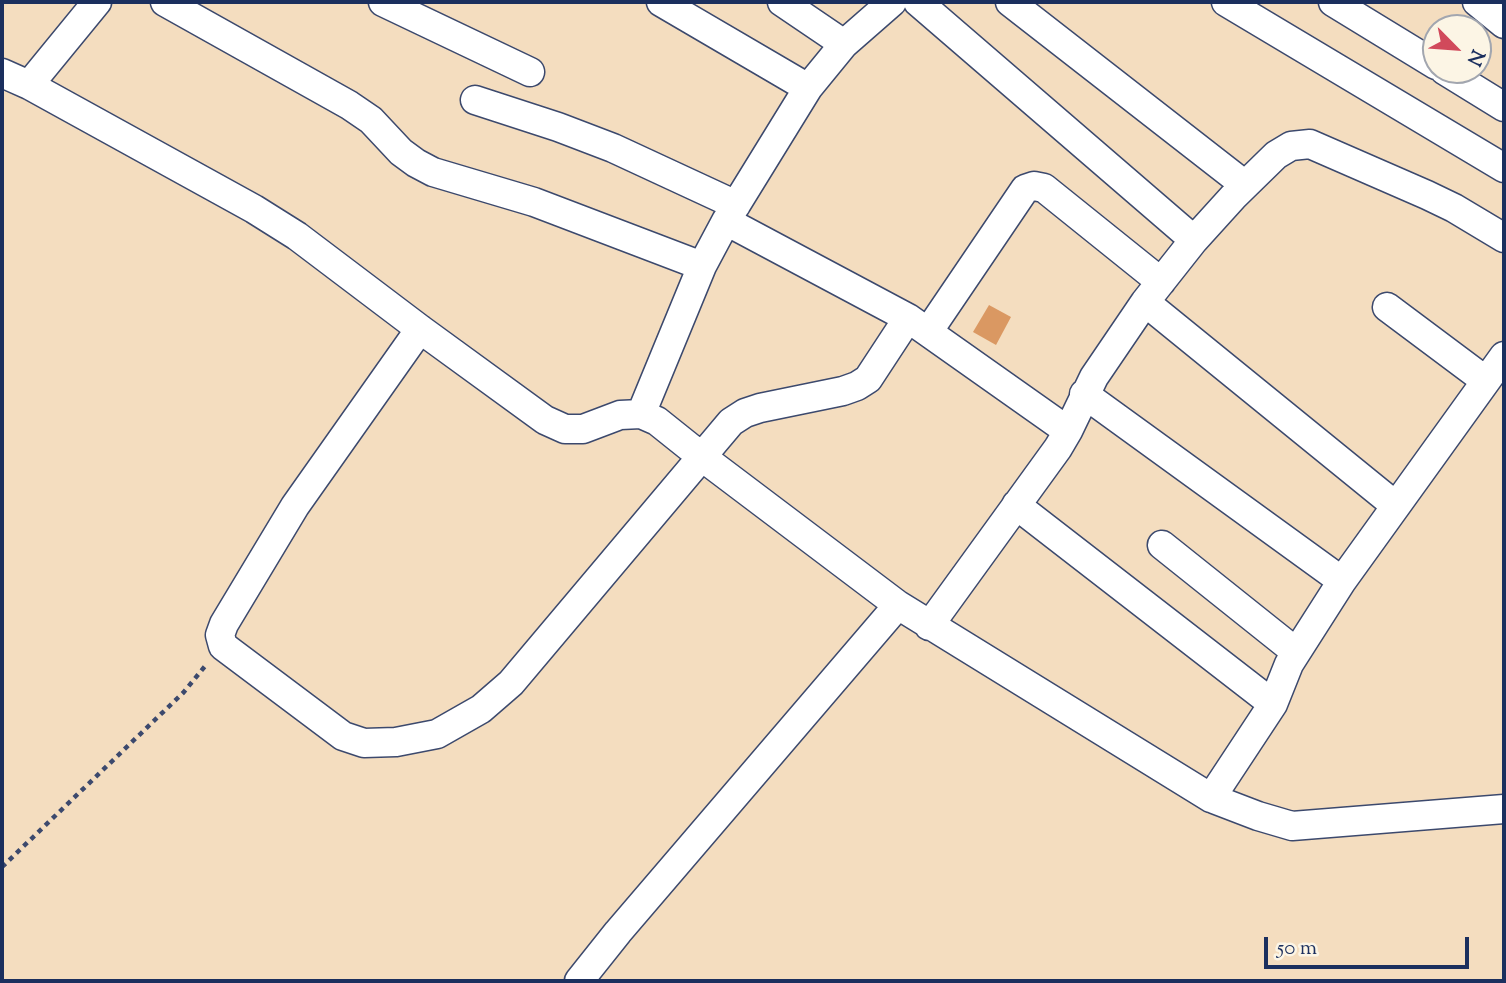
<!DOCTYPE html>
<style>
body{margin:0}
#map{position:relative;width:1506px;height:983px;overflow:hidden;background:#f4ddbf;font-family:"Sorts Mill Goudy",serif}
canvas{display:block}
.frame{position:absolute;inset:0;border:4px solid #1b2f5e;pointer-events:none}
.north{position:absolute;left:1422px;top:14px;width:70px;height:70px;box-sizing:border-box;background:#fcf5e5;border:2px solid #a2a6af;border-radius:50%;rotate:115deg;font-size:19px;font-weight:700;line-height:28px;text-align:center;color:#1b2f5e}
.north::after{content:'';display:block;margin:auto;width:24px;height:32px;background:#d1495b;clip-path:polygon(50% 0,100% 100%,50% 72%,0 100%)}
.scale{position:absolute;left:1264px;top:937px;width:205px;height:32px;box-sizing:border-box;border:4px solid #1b2f5e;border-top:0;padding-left:9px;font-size:21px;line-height:24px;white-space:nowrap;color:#1b2f5e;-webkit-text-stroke:5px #fcf5e5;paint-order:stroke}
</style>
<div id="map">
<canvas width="1506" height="983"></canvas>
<div class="frame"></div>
<div class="north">N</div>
<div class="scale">50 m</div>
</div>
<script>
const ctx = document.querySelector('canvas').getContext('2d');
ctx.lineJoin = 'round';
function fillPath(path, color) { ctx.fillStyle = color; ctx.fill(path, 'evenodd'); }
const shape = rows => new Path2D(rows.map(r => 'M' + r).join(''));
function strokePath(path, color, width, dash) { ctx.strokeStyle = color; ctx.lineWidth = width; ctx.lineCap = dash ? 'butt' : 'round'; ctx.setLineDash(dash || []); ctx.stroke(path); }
const building = shape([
 [989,305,1011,317,996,345,973,332]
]);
const path = shape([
 [2,867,160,715,183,693,206,665]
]);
const street = shape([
 [165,2,349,105,371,120,401,152,416,163,433,172,534,202,702,266],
 [383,2,530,72],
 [661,2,808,88],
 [782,2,844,44],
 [918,2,1194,240],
 [1010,2,1245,185],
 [1226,2,1504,168],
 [1333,2,1436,65],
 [1477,2,1504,24],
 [1444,70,1504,107],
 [2,73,29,85,254,209,297,236,420,329,545,420,565,429,583,429,620,415,641,414,657,421,702,457,898,605],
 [29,85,97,2],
 [475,100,558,127,613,148,736,205],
 [726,221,908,318,1068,431],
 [1145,302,1396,506],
 [1387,307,1486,381],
 [420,329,295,506,224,624,220,635,223,646,343,736,364,743,396,742,437,734,481,709,511,683,731,422,745,413,760,408,843,391,857,386,868,379,908,318],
 [928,332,1025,189,1034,186,1044,188,1161,282],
 [1084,394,1342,581],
 [641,414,702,266,726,221,808,88,844,44,892,2],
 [1016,505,1273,704],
 [1162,545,1296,652],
 [929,626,1058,448,1068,431,1094,377,1145,302,1194,240,1233,197,1276,155,1291,146,1310,144,1427,195,1454,208,1504,238],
 [1211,798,1273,704,1289,664,1342,581,1504,356],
 [579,981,618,932,898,605,1211,798,1258,816,1292,826,1504,809]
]);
fillPath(building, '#da9862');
strokePath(street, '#3c496d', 31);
strokePath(path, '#3c496d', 4.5, [5, 5]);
strokePath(street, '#fff', 28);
</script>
